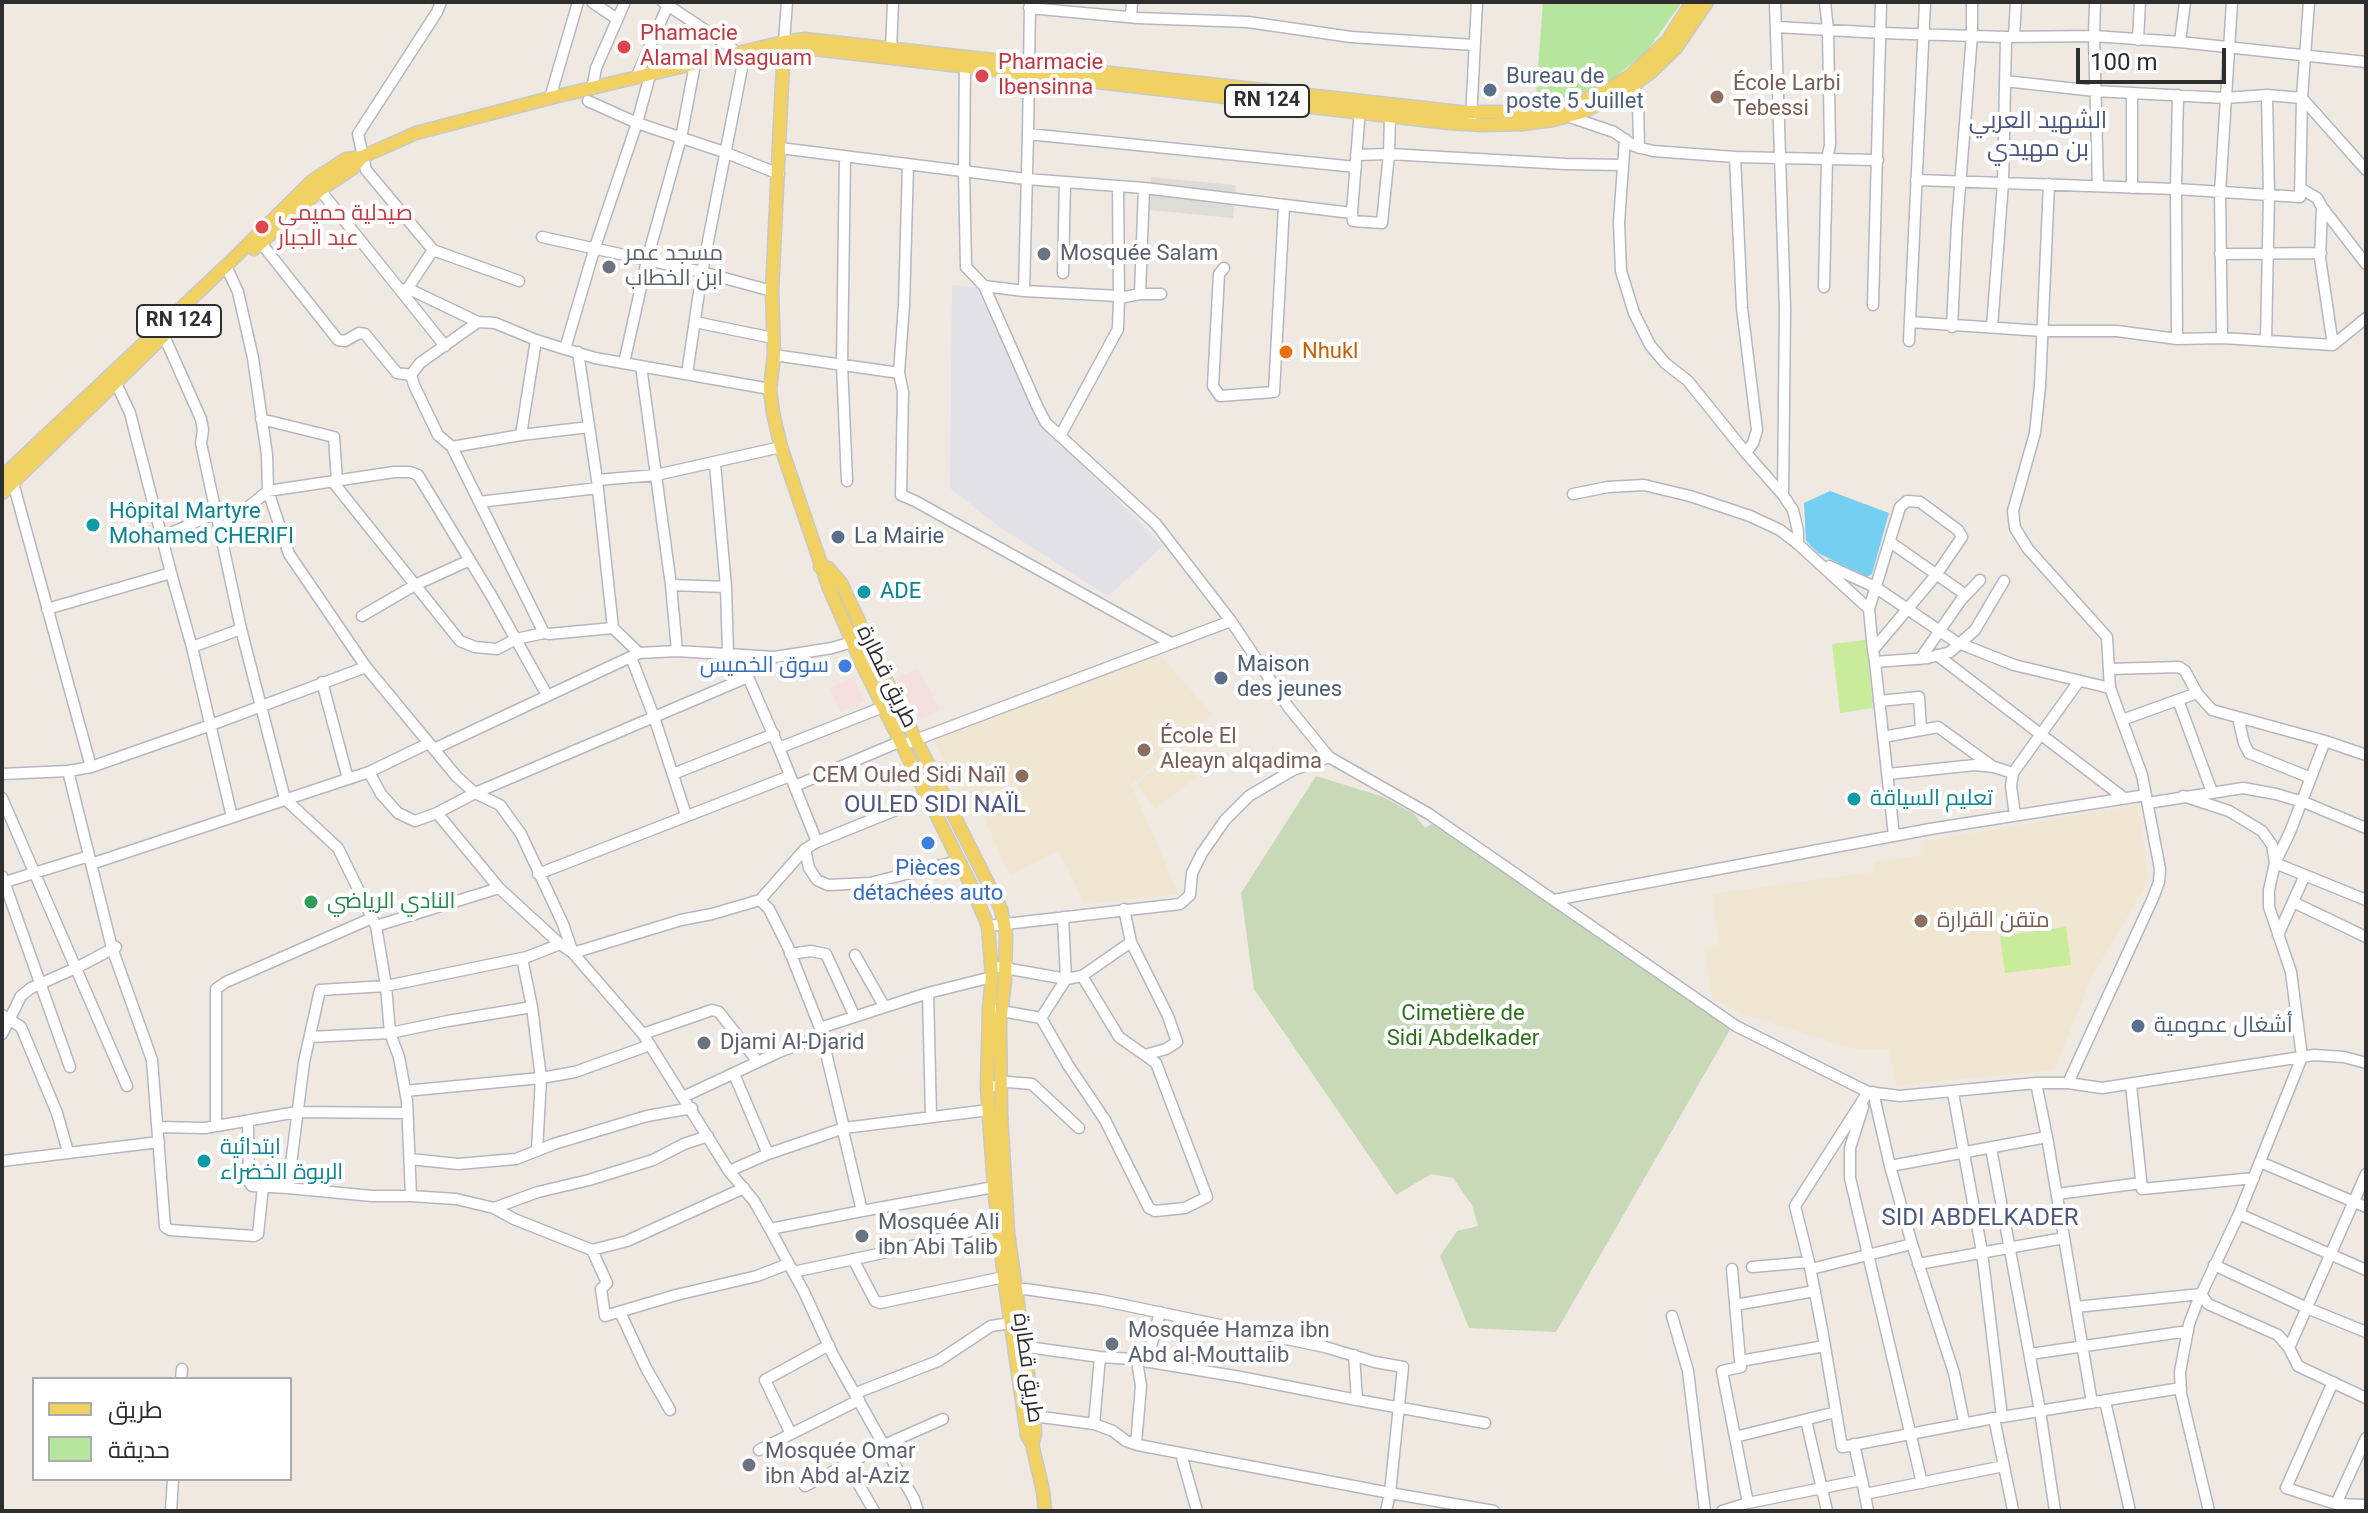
<!DOCTYPE html>
<meta charset="utf-8">
<style>
body{margin:0}
#map{position:relative;width:2368px;height:1513px;overflow:hidden;background:#efe9e1;font-family:Roboto,Cairo,sans-serif}
canvas{display:block}
.frame{position:absolute;inset:0;border:4px solid #2e2e2e;pointer-events:none}
.legend{position:absolute;left:32px;top:1377px;width:260px;height:104px;box-sizing:border-box;background:#fff;border:2px solid #ababab;margin:0;padding:10px 14px;list-style:none;font-size:24px;color:#2e2e2e}
.legend li{display:flex;align-items:center;gap:16px;height:40px}
.legend b{width:40px;border:2px solid #ababab}
.scale{position:absolute;left:2076px;top:48px;width:150px;height:36px;box-sizing:border-box;border:4px solid #2e2e2e;border-top:0;padding-left:10px;font-size:24px;line-height:28px;white-space:nowrap;color:#2e2e2e;-webkit-text-stroke:6px #fff;paint-order:stroke}
</style>
<div id="map">
<canvas width="2368" height="1513"></canvas>
<div class="frame"></div>
<ul class="legend">
<li><b style="height:10px;background:#f2d163"></b>طريق</li>
<li><b style="height:22px;background:#b6e59e"></b>حديقة</li>
</ul>
<div class="scale">100 m</div>
</div>
<script>
const ctx = document.querySelector('canvas').getContext('2d');
ctx.lineJoin = 'round';
function fillPath(path, color) { ctx.fillStyle = color; ctx.fill(path, 'evenodd'); }
const shape = rows => new Path2D(rows.map(r => 'M' + r).join(''));
function strokePath(path, color, width, dash) { ctx.strokeStyle = color; ctx.lineWidth = width; ctx.lineCap = dash ? 'butt' : 'round'; ctx.setLineDash(dash || []); ctx.stroke(path); }
function label(font, color, halo, rows, align = 'center') {
  ctx.font = font + ' Roboto,Cairo,sans-serif'; ctx.lineWidth = 8; ctx.setLineDash([]); ctx.textBaseline = 'middle'; ctx.strokeStyle = halo; ctx.fillStyle = color; for (const [text, x, y, turn = 0] of rows) {
    ctx.save(); ctx.translate(x, y); ctx.rotate((+turn || 0) * Math.PI / 180); ctx.textAlign = isNaN(turn) ? turn : align; if (halo) ctx.strokeText(text, 0, 0); ctx.fillText(text, 0, 0); ctx.restore();
  }
}
const industrial = shape([
 [952,285,976,287,1016,374,1044,426,1163,546,1108,596,998,526,950,488]
]);
const education = shape([
 [1155,650,1213,715,1132,784,1114,747,1179,894,1085,904,1059,851,1010,875,976,801,967,805,932,737,1085,683],
 [1177,751,1198,776,1155,809,1137,784],
 [2138,805,2149,881,2093,974,2054,1070,1896,1085,1889,1049,1853,1049,1743,1014,1712,998,1704,949,1720,947,1712,894,1873,872,1874,862,1925,855,1923,841]
]);
const medical = shape([
 [918,668,941,710,919,719,896,678],
 [853,677,865,701,841,712,830,688]
]);
const green = shape([
 [1543,2,1682,2,1647,51,1615,77,1571,100,1535,109]
]);
const cemetery = shape([
 [1316,776,1381,796,1413,813,1425,828,1432,824,1731,1028,1556,1332,1469,1328,1440,1256,1457,1231,1478,1226,1472,1205,1453,1178,1431,1174,1396,1195,1254,989,1241,893]
]);
const pitch = shape([
 [1866,640,1873,708,1840,713,1832,644],
 [2066,927,2071,965,2005,973,2000,936]
]);
const plaza = shape([
 [1151,177,1236,185,1233,218,1148,210]
]);
const water = shape([
 [1830,491,1889,513,1872,574,1867,577,1818,553,1806,541,1804,503]
]);
const minor = shape([
 [441,2,437,12,358,134,366,170,433,250,519,281],
 [592,2,617,19],
 [663,2,729,46,738,54,742,68,702,272,687,374],
 [1030,2,1028,134,1356,167],
 [1775,2,1785,309,1783,495],
 [1825,2,1828,30,1830,145,1827,159,1878,160],
 [2095,2,2094,36,2098,186],
 [1029,8,1138,18,1248,22,1351,37,1474,45],
 [1131,17,1132,2],
 [1777,27,1881,33,2006,37,2094,36,2180,42,2366,62],
 [2014,36,2016,2],
 [2138,40,2140,2],
 [784,42,787,2],
 [2180,42,2185,2],
 [891,49,893,2],
 [965,59,964,171,966,267,984,286,1038,408,1046,423,1156,524,1231,621,1289,708,1329,757,1429,814,1736,1026,1868,1092,1900,1096,2036,1083,2068,1083,2102,1088,2314,1055,2344,1057,2366,1063],
 [636,78,668,5],
 [1632,79,1638,98,1639,148],
 [2005,81,2095,91,2225,98,2267,95,2302,98,2366,170],
 [592,89,596,68,625,2],
 [550,98,578,2],
 [588,101,637,123,724,152,779,174],
 [1567,116,1614,132,1634,146,1653,151,1735,157,1827,159,1824,287],
 [1471,119,1477,2],
 [1028,134,1024,291,1119,296,1118,329,1060,436],
 [1625,139,1619,222,1621,271,1634,313,1650,345,1665,363,1688,381,1746,453,1783,495,1793,510,1798,531,1798,544],
 [780,148,1026,179,1144,188,1352,213,1353,221,1382,223,1389,154,1390,116],
 [1356,155,1389,154,1566,164,1622,165],
 [845,157,842,364,847,481],
 [1735,157,1742,308,1757,430,1753,443,1746,453],
 [908,165,904,305,899,373,903,392,901,495,915,501,1171,643],
 [1916,180,2176,189,2300,197,2302,98,2309,2],
 [2049,184,2040,386,2035,433,2013,511,2015,528,2028,549,2107,637,2110,688,2142,775,2160,869,2159,882,2153,898,2068,1083],
 [316,185,445,346],
 [1118,186,1119,296],
 [2132,188,2132,93],
 [2300,188,2317,198,2322,207,2320,258,2333,345],
 [2322,207,2366,264],
 [1352,213,1360,108],
 [542,237,702,272,772,291],
 [261,243,338,340,345,341,359,333,365,334,397,373,411,375],
 [2220,254,2321,253],
 [226,266,238,292,253,358,267,455,268,491,289,554,366,667,457,777,475,793,500,805,521,834,563,924,573,953],
 [1224,268,1219,274,1213,386,1220,396,1274,392,1284,206],
 [1063,273,1065,182],
 [984,286,1024,291],
 [407,288,478,322],
 [404,294,433,250],
 [1140,294,1144,188],
 [1119,298,1140,294,1161,294],
 [1873,305,1881,2],
 [695,322,773,338],
 [1910,322,2043,331,2117,331,2177,339,2222,338,2333,345,2366,318],
 [1952,327,1957,224,1972,35,1972,2],
 [1992,327,2003,183,2006,37],
 [164,336,201,419,203,430,201,443,241,629,285,799,338,848,376,926,386,986,390,1033,399,1057,407,1101,411,1196],
 [2222,338,2220,193,2232,2],
 [2177,339,2176,189,2178,95],
 [1909,341,1925,2],
 [2266,341,2269,195,2267,95],
 [565,349,595,247,637,123,650,75],
 [578,352,597,480,613,628,549,634,544,633,452,447,438,435,414,385,411,375,420,363,478,322,495,323,536,340,565,349,595,358,770,389],
 [774,355,899,373],
 [624,363,647,260,681,138,695,64],
 [641,366,671,585,677,651],
 [116,383,130,413,171,573,192,647,232,817],
 [261,419,334,437,337,481],
 [521,435,589,427],
 [452,447,521,435,536,340],
 [715,464,726,587,728,653],
 [12,479,91,767],
 [597,480,656,475,781,447],
 [333,482,460,641,475,647,497,649,516,639,544,633],
 [1573,494,1608,487,1644,485,1690,496,1750,516,1780,530,1798,544,1869,609],
 [479,502,598,488],
 [220,530,268,491,394,472,410,472,418,475,491,595,547,695],
 [162,537,216,513],
 [1890,542,1966,595],
 [1829,566,1875,587,1956,642,2014,665,2110,688],
 [671,585,726,587],
 [47,609,171,573],
 [362,616,415,585,470,560],
 [613,628,639,653],
 [192,647,241,629],
 [1873,650,1936,575,1962,537,1958,530,1920,502,1907,501,1900,507,1869,609,1873,650,1875,662,1894,836],
 [744,655,748,677,779,748,883,707],
 [1937,655,2124,798],
 [631,657,654,717,748,677],
 [1920,659,1961,600,1980,580],
 [1875,662,1928,658,1950,652,1975,630,2004,581],
 [2109,669,2179,667,2185,671,2197,693,2212,710,2325,741,2366,755],
 [322,682,348,779],
 [2178,700,2212,792],
 [1879,701,1919,697,1921,730],
 [2238,718,2244,743,2249,753,2311,778],
 [2122,720,2197,693],
 [1883,737,1938,727,1992,766],
 [2325,741,2290,832,2275,863,2366,900],
 [902,745,1231,621],
 [779,748,817,842],
 [434,749,639,653,677,651,775,657,832,648,852,642],
 [68,771,112,948,152,1060,165,1227,170,1230,254,1236,258,1234,263,1187],
 [369,772,381,794,398,813,415,821,437,813,475,793,654,717,686,815],
 [2,774,68,771,91,767,211,725,366,667],
 [673,774,774,734],
 [1888,774,1975,765,1994,767,2013,773],
 [795,786,899,742],
 [2183,796,2229,811,2262,831,2272,845,2275,863,2269,890,2269,907,2291,972,2302,1057,2239,1214,2197,1303,2189,1324,2180,1372,2181,1394,2209,1511],
 [928,797,817,842,805,849,809,868,817,880,828,885,870,883,958,861],
 [2,798,127,1086],
 [2148,803,2243,788,2276,794,2306,803,2366,828],
 [437,813,499,888,560,944,573,953,643,1034,729,1171,754,1201,770,1229,804,1292,833,1355,914,1499,918,1511],
 [2015,815,2011,786,2013,773,2079,681],
 [805,849,760,900,769,909,788,947,820,1028,928,993,992,977],
 [91,864,369,772,429,743],
 [538,874,790,776],
 [2,876,70,1067],
 [2,883,89,856],
 [1554,900,1930,829,2146,795],
 [2293,902,2366,937],
 [376,926,499,888],
 [988,926,1180,904,1190,895,1192,873,1202,853,1225,820,1249,796,1293,770,1329,757],
 [2278,935,2305,875],
 [1131,942,1168,1016,1177,1042,1166,1049,1145,1055],
 [560,944,527,957,386,986,320,990,304,1062,288,1188,372,1196,411,1196,456,1199,494,1208,538,1192,589,1180,653,1160,684,1144,708,1136],
 [573,953,681,920,712,914,760,900],
 [790,954,811,951,826,954,854,1015],
 [855,955,884,1006],
 [522,958,532,1007],
 [999,967,1066,979,1082,976,1131,942,1124,909],
 [928,993,931,1116],
 [996,1010,1041,1018,1068,1065,1105,1120,1149,1208,1155,1211,1185,1208,1207,1197,1156,1063,1119,1037,1082,976],
 [2,1015,21,1027,57,1113,68,1152],
 [1041,1018,1066,979,1063,917],
 [820,1028,844,1128,989,1110],
 [2,1034,21,996,31,988,76,968,116,947],
 [643,1034,712,1010,719,1012,758,1062],
 [310,1037,390,1033,448,1021,532,1007,541,1078,405,1091],
 [734,1074,768,1154],
 [2036,1083,2047,1137,2092,1403],
 [2131,1085,2142,1189,2254,1178],
 [987,1088,1008,1082,1032,1084,1079,1128],
 [1868,1092,1795,1206,1809,1262,1822,1329,1842,1447,1994,1418,2013,1510],
 [1873,1092,1890,1166,1912,1244,1954,1373,1964,1422],
 [1953,1093,1982,1252,2002,1417,2181,1388],
 [683,1097,779,1052,823,1036],
 [1863,1107,1850,1148,1850,1178,1922,1483],
 [248,1121,249,1182,252,1186,288,1188],
 [216,1126,216,989,226,982,372,918],
 [158,1127,205,1128,297,1112,407,1113],
 [1991,1148,2040,1411,2055,1511],
 [537,1151,541,1078,575,1072,650,1045],
 [410,1159,458,1164,516,1159,554,1144,647,1116,692,1108],
 [2,1161,159,1142],
 [2260,1162,2366,1207],
 [1890,1166,2047,1137],
 [729,1171,768,1154,844,1128,844,1135,862,1211,994,1187],
 [2057,1194,2141,1183],
 [494,1208,514,1219,592,1250,627,1241,744,1188],
 [2239,1214,2366,1270],
 [770,1229,862,1211],
 [592,1250,607,1283,601,1289,605,1316,676,1295,757,1276,788,1264],
 [853,1259,875,1301,880,1303,1004,1277],
 [1918,1264,2064,1238],
 [2214,1265,2307,1308,2366,1332],
 [1752,1267,1809,1262],
 [1732,1269,1740,1361,1825,1346],
 [1811,1269,1912,1244],
 [793,1272,892,1251,998,1224],
 [1008,1292,1025,1289,1100,1300,1325,1347,1375,1362,1403,1367,1390,1493,1138,1445,1126,1441,1113,1431,1094,1424,1034,1416,1027,1419],
 [1735,1305,1815,1291],
 [2076,1307,2201,1294,2208,1304,2278,1335,2289,1348,2298,1366,2366,1398],
 [620,1312,646,1368,670,1410],
 [1672,1316,1688,1371,1705,1511],
 [829,1345,765,1380,791,1434,859,1400],
 [1020,1346,1100,1357,1132,1359,1240,1377,1357,1400,1485,1423],
 [2289,1348,2366,1174],
 [2030,1354,2188,1331],
 [1354,1355,1357,1400],
 [1740,1361,1741,1367,1722,1371,1748,1503],
 [1147,1362,1160,1312],
 [181,1379,182,1369],
 [2333,1382,2286,1488,2336,1504,2366,1505],
 [856,1393,938,1361,991,1326,1011,1323],
 [2105,1401,2130,1511],
 [1806,1420,1827,1511],
 [1094,1424,1100,1357],
 [1735,1437,1836,1412],
 [1136,1444,1141,1386,1137,1361],
 [1854,1444,1862,1480],
 [759,1450,791,1434],
 [1181,1454,1197,1511],
 [847,1464,874,1511],
 [805,1486,884,1445,943,1419],
 [1865,1494,2004,1466],
 [2336,1504,2366,1438],
 [171,1511,173,1479],
 [1386,1511,1390,1493,1494,1511],
 [1722,1511,1748,1503,1862,1480,1868,1511]
]);
const major = shape([
 [784,42,772,291,774,355,770,389,773,413,781,447,829,588,862,664,969,881,988,926,992,977,989,1009,987,1088,994,1187,1004,1277,1027,1435,1032,1444,1043,1491,1045,1511],
 [787,43,806,48,1449,123,1482,125,1523,124,1553,120,1582,112,1624,92,1651,72,1676,48,1707,2],
 [254,249,320,190,353,168,362,157],
 [2,477,226,266,312,181,346,159,362,157,416,133,550,98,784,42,805,39,1460,112,1537,112,1580,102,1607,90,1630,76,1668,40,1692,2],
 [2,493,183,317],
 [820,567,828,568,841,583,887,682,1001,909,1006,935,1005,981,1000,1022,1001,1114,1008,1233,1034,1416,1035,1434,1032,1444]
]);
const markers = [
 [624,47,8,"#e0444e"],
 [982,76,8,"#e0444e"],
 [1490,90,8,"#5c6f8a"],
 [1717,97,8,"#8d6e63"],
 [262,227,8,"#e0444e"],
 [1044,254,8,"#6b7280"],
 [609,267,8,"#6b7280"],
 [1286,352,8,"#e8710a"],
 [93,525,8,"#0f9aa8"],
 [838,537,8,"#5c6f8a"],
 [864,592,8,"#0f9aa8"],
 [845,666,8,"#3f7fe0"],
 [1221,678,8,"#5c6f8a"],
 [1144,750,8,"#8d6e63"],
 [1022,776,8,"#8d6e63"],
 [1854,799,8,"#0f9aa8"],
 [928,843,8,"#3f7fe0"],
 [311,902,8,"#2e9e5b"],
 [1921,921,8,"#8d6e63"],
 [2138,1026,8,"#5c6f8a"],
 [704,1043,8,"#6b7280"],
 [204,1161,8,"#0f9aa8"],
 [862,1236,8,"#6b7280"],
 [1112,1344,8,"#6b7280"],
 [749,1465,8,"#6b7280"]
];
const shields = [
 [1267,101,84],
 [179,321,84]
];
const shieldNames = [
 ["RN 124",1267,101],
 ["RN 124",179,321]
];
const healthNames = [
 ["Phamacie",640,34],
 ["Alamal Msaguam",640,59],
 ["Pharmacie",998,63],
 ["Ibensinna",998,88],
 ["صيدلية حميمي",278,214],
 ["عبد الجبار",278,239]
];
const serviceNames = [
 ["Bureau de",1506,77],
 ["poste 5 Juillet",1506,102],
 ["La Mairie",854,537],
 ["Maison",1237,665],
 ["des jeunes",1237,690],
 ["أشغال عمومية",2154,1026]
];
const educationNames = [
 ["École Larbi",1733,84],
 ["Tebessi",1733,109],
 ["École El",1160,737],
 ["Aleayn alqadima",1160,762],
 ["CEM Ouled Sidi Naïl",1006,776,"right"],
 ["متقن القرارة",1937,921]
];
const worshipNames = [
 ["مسجد عمر",625,254],
 ["ابن الخطاب",625,279],
 ["Mosquée Salam",1060,254],
 ["Djami Al-Djarid",720,1043],
 ["Mosquée Ali",878,1223],
 ["ibn Abi Talib",878,1248],
 ["Mosquée Hamza ibn",1128,1331],
 ["Abd al-Mouttalib",1128,1356],
 ["Mosquée Omar",765,1452],
 ["ibn Abd al-Aziz",765,1477]
];
const foodNames = [
 ["Nhukl",1302,352]
];
const cultureNames = [
 ["Hôpital Martyre",109,512],
 ["Mohamed CHERIFI",109,537],
 ["ADE",880,592],
 ["تعليم السياقة",1870,799],
 ["ابتدائية",220,1148],
 ["الربوة الخضراء",220,1173]
];
const shopNames = [
 ["سوق الخميس",829,666],
 ["Pièces",928,869,"center"],
 ["détachées auto",928,894,"center"]
];
const streetNames = [
 ["طريق قطارة",886,677,64],
 ["طريق قطارة",1027,1368,82]
];
const leisureNames = [
 ["النادي الرياضي",327,902]
];
const parkNames = [
 ["Cimetière de",1463,1014],
 ["Sidi Abdelkader",1463,1039]
];
const neighbourhoodNames = [
 ["الشهيد العربي",2038,122],
 ["بن مهيدي",2038,150],
 ["OULED SIDI NAÏL",935,806],
 ["SIDI ABDELKADER",1980,1219]
];
fillPath(industrial, '#e3e1e8');
fillPath(education, '#f0e6d1');
fillPath(medical, '#f5dfe0');
fillPath(green, '#b6e59e');
fillPath(cemetery, '#c8d9b8');
fillPath(pitch, '#c9ec9a');
fillPath(plaza, '#dfdcd8');
fillPath(water, '#75cff0');
strokePath(minor, '#b4b7c1', 13);
strokePath(major, '#c9c9c9', 15);
strokePath(minor, '#fff', 10);
strokePath(major, '#f2d163', 12);
for (const [x, y, r, color] of markers) { const dot = new Path2D(); dot.arc(x, y, r, 0, 2 * Math.PI); ctx.fillStyle = color; ctx.fill(dot); strokePath(dot, '#fff', 3); }
for (const [x, y, w] of shields) { const box = new Path2D(); box.roundRect(x - w / 2, y - 16, w, 32, 6); ctx.fillStyle = '#fff'; ctx.fill(box); strokePath(box, '#2e2e2e', 2); }
label('bold 20px', '#2e2e2e', null, shieldNames);
label('22px', '#be3a42', '#fff', healthNames, 'left');
label('22px', '#4e5e75', '#fff', serviceNames, 'left');
label('22px', '#785e54', '#fff', educationNames, 'left');
label('22px', '#5b616d', '#fff', worshipNames, 'left');
label('22px', '#c56008', '#fff', foodNames, 'left');
label('22px', '#0d838f', '#fff', cultureNames, 'left');
label('22px', '#366cbe', '#fff', shopNames, 'right');
label('22px', '#2e2e2e', '#fff', streetNames);
label('22px', '#27864d', '#fff', leisureNames, 'left');
label('22px', '#2c6e1b', '#fff', parkNames);
label('24px', '#4d5680', '#fff', neighbourhoodNames);
</script>
